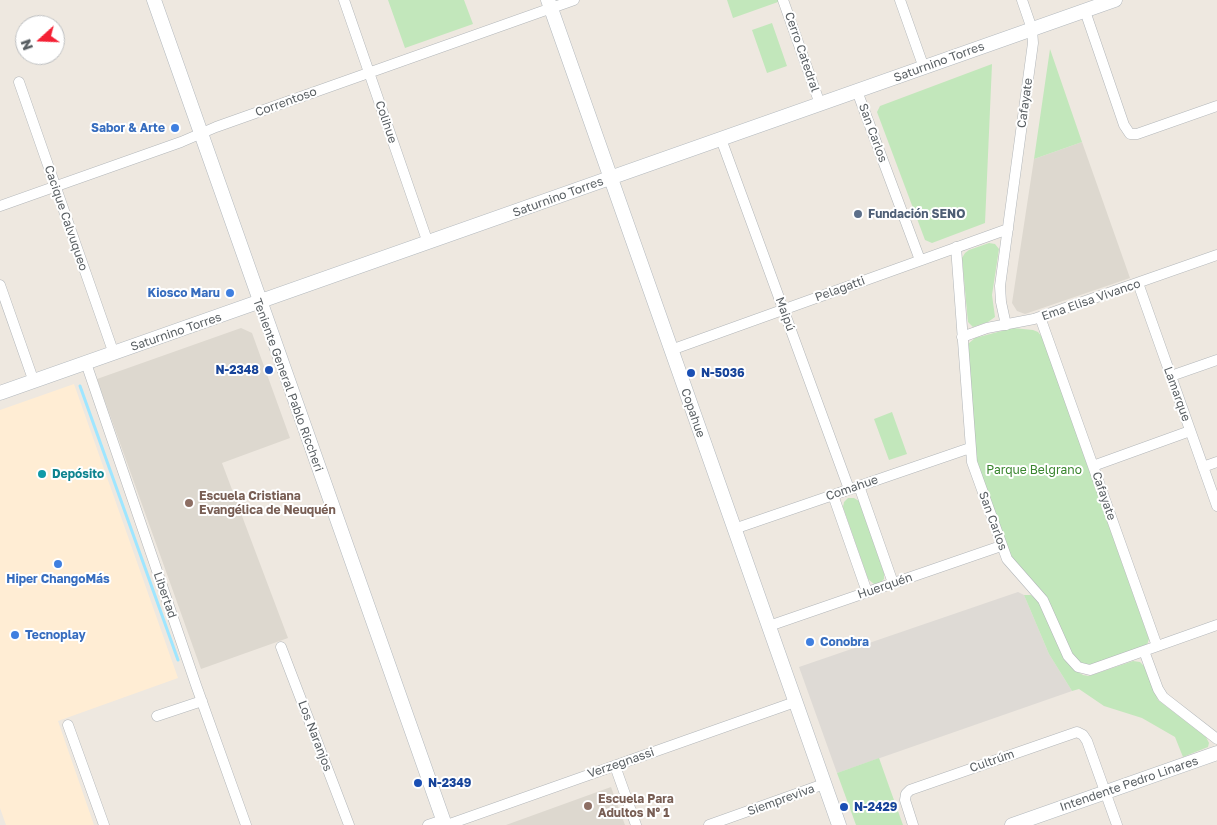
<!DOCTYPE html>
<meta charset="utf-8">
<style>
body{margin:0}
#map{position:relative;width:1217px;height:825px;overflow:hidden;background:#eee8e0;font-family:"Golos Text",sans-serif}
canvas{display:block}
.north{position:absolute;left:15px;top:15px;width:50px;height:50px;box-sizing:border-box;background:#fff;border:1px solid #bdbfc1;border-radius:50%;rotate:250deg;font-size:14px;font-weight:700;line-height:20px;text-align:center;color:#595f63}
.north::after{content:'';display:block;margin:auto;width:18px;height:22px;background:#f42034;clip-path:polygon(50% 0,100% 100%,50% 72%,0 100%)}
</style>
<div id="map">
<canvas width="1217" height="825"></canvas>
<div class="north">N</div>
</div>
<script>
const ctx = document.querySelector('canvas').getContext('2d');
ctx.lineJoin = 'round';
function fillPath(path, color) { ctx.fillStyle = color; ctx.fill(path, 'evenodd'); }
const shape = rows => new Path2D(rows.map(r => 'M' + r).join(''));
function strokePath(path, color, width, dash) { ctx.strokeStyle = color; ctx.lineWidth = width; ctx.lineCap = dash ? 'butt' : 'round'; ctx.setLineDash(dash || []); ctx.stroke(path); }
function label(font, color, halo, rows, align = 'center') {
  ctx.font = font + ' "Golos Text",sans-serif'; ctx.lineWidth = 4; ctx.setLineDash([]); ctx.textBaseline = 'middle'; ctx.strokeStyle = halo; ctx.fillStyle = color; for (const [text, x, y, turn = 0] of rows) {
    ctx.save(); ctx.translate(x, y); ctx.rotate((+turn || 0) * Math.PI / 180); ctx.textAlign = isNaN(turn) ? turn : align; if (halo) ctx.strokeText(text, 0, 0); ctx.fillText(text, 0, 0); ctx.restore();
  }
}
const commercial = shape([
 [74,384,178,678,58,721,94,825,6,825,0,808,0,410]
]);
const industrial = shape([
 [1018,592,1024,595,1049,654,1072,691,837,773,799,667]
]);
const education = shape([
 [1082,142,1130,278,1025,314,1017,311,1012,303,1034,159],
 [241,328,252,333,290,438,222,463,288,638,201,669,97,379],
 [611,787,625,825,506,825]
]);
const green = shape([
 [388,0,464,0,473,24,405,48],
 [727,0,778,0,778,2,733,18],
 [772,23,787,66,767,73,752,30],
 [1050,49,1082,142,1034,159],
 [992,64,985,223,932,243,925,240,877,112,880,106],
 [989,243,995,244,999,249,992,295,995,317,988,322,973,327,968,322,962,258,965,253,969,250],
 [1013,328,1033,330,1038,332,1042,337,1149,639,1147,645,1089,666,1081,664,1071,653,1044,595,1014,564,976,461,968,344,975,338],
 [892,412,907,454,889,460,874,419],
 [848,498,854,498,859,501,884,573,884,579,880,583,874,584,868,579,843,507,844,502],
 [1024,595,1031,595,1038,601,1062,654,1073,669,1083,675,1089,676,1133,661,1140,662,1144,666,1158,700,1206,737,1209,743,1208,747,1183,757,1175,737,1142,718,1104,706,1079,689,1072,691,1049,654],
 [879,758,890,789,903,825,856,825,837,773]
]);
const stream = shape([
 [80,386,178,660]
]);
const street = shape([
 [344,0,428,243],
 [783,0,820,104],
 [900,0,924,68],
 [1085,11,1124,125,1130,134,1137,134,1217,106],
 [19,82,114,354],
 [857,91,920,260],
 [721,139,849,489],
 [0,206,181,142,216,127,574,0],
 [956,247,972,462,1007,559,1043,600,1068,656,1078,667,1090,670,1217,625],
 [1138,283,1217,506],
 [0,285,34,382],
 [1040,317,1157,646],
 [1006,325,1001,302,1000,286,1033,43,1032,29,1022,0],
 [962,337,987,328,1034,319,1217,255],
 [671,350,1008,229],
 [86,363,196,685,246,825],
 [1171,376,1217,360],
 [1093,466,1190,431],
 [1203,467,1217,462],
 [859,486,893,583],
 [833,495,867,592],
 [734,529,970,448],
 [769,626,1001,546],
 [281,647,349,825],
 [1144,651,1158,689,1163,697,1217,739],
 [157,716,202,701],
 [68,725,104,825],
 [615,766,636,825],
 [428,825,443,820],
 [447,825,795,702],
 [709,825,824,784],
 [913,825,905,800,906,794,910,790,1077,732,1083,735,1087,741,1117,825]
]);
const secondary = shape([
 [154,0,445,825],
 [548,0,839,825],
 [0,393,1115,0],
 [1012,825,1217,753]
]);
const markers = [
 [175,128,5,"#3f7fe0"],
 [858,214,5,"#5c6f8a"],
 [230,293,5,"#3f7fe0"],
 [269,370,5,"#1a4fb4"],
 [691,373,5,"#1a4fb4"],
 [42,474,5,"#0f9aa8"],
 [189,503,5,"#8d6e63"],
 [58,564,5,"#3f7fe0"],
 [15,635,5,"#3f7fe0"],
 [810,642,5,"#3f7fe0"],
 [418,783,5,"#1a4fb4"],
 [588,806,5,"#8d6e63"],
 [844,807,5,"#1a4fb4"]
];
const streetNames = [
 ["Cerro Catedral",802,52,71],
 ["Saturnino Torres",939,62,-20],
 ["Correntoso",286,102,-20],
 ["Cafayate",1025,103,-82],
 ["Colihue",386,122,71],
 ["San Carlos",873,133,70],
 ["Saturnino Torres",558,197,-20],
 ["Cacique Calvuqueo",66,218,71],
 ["Pelagatti",840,289,-20],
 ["Ema Elisa Vivanco",1091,300,-19],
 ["Maipú",785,314,70],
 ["Saturnino Torres",176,332,-19],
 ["Teniente General Pablo Riccheri",288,385,70],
 ["Lamarque",1177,394,70],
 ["Copahue",693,413,71],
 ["Comahue",852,488,-19],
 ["Cafayate",1104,496,71],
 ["San Carlos",993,521,70],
 ["Huerquén",885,586,-19],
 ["Libertad",165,595,71],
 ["Los Naranjos",315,736,69],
 ["Cultrúm",992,761,-19],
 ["Verzegnassi",621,763,-19],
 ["Intendente Pedro Linares",1129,784,-19],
 ["Siempreviva",781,800,-20]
];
const shopNames = [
 ["Sabor & Arte",165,128],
 ["Kiosco Maru",220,293],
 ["Hiper ChangoMás",58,579,"center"],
 ["Tecnoplay",25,635,"left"],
 ["Conobra",820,642,"left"]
];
const serviceNames = [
 ["Fundación SENO",868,214]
];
const transitNames = [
 ["N-2348",259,370,"right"],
 ["N-5036",701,373],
 ["N-2349",428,783],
 ["N-2429",854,807]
];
const parkNames = [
 ["Parque Belgrano",1034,470]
];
const cultureNames = [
 ["Depósito",52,474]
];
const educationNames = [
 ["Escuela Cristiana",199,496],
 ["Evangélica de Neuquén",199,510],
 ["Escuela Para",598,799],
 ["Adultos N° 1",598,813]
];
fillPath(commercial, '#ffedd4');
fillPath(industrial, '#dedad5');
fillPath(education, '#ddd8cf');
fillPath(green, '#c2e7bb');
strokePath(stream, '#9fe6ff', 3);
strokePath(street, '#b2b6b9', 11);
strokePath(secondary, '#b2b8bd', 15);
strokePath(street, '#fff', 10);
strokePath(secondary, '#fff', 14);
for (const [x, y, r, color] of markers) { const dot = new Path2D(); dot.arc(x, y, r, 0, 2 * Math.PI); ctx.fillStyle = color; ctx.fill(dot); strokePath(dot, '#fff', 2); }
label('12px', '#595f63', '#fff', streetNames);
label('bold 12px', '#366cbe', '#fff', shopNames, 'right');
label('bold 12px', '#4e5e75', '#fff', serviceNames, 'left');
label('bold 12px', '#164399', '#fff', transitNames, 'left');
label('12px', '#39852e', '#fff', parkNames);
label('bold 12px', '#0d838f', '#fff', cultureNames, 'left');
label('bold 12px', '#785e54', '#fff', educationNames, 'left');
</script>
